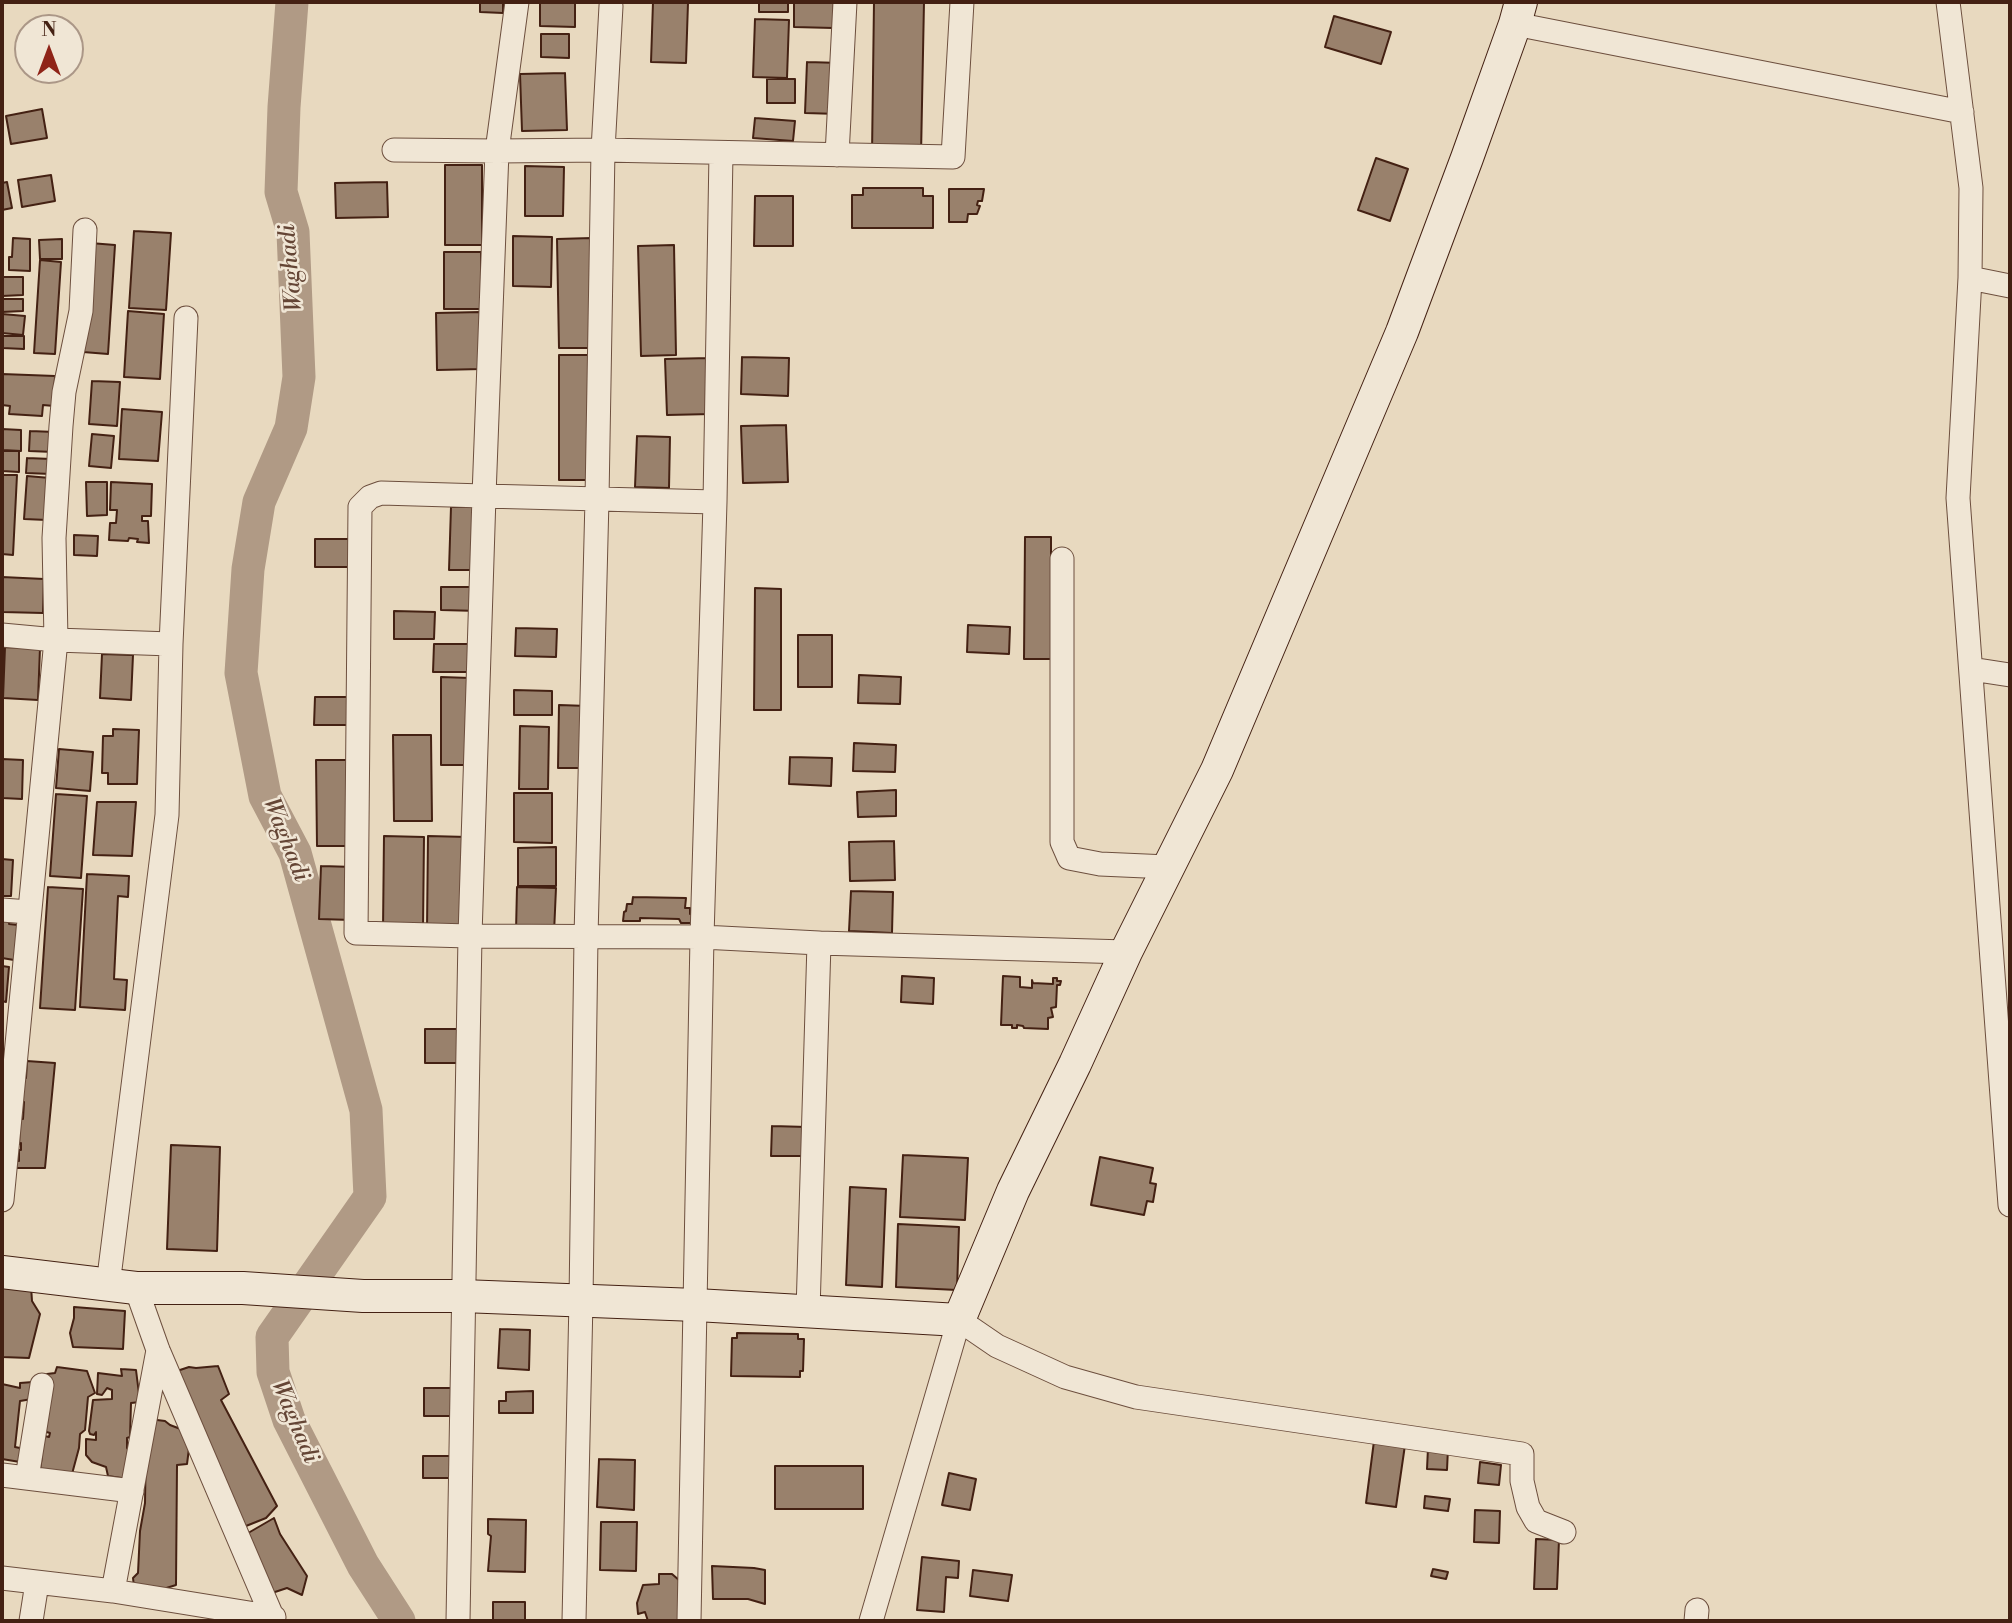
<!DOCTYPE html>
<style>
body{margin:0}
#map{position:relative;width:2012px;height:1623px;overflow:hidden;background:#e8d9bf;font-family:"Libre Bodoni",serif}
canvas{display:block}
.frame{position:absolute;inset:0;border:4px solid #442113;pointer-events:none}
.north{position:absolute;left:14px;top:14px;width:70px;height:70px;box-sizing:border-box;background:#f0e6d5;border:2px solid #ab9787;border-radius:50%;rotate:0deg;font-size:19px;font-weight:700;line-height:28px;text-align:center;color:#442113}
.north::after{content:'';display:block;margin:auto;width:24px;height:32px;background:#8f2418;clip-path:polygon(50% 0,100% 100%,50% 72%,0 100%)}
</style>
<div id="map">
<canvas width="2012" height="1623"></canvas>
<div class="frame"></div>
<div class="north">N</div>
</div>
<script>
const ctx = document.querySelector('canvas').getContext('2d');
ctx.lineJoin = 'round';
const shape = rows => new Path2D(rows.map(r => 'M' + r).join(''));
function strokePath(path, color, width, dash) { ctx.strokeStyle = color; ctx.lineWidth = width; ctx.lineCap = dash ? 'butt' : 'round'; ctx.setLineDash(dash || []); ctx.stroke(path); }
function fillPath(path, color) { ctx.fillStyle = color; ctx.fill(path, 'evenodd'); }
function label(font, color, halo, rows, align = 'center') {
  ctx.font = font + ' "Libre Bodoni",serif'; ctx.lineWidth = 5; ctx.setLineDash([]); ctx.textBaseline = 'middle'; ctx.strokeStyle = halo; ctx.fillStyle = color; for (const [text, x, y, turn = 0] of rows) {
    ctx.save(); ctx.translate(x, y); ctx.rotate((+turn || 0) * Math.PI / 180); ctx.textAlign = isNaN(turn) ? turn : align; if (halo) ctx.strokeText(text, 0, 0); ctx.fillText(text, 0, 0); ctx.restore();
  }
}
const river = shape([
 [292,2,284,107,281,192,293,232,299,377,291,428,259,502,248,569,241,673,265,796,295,853,366,1110,370,1197,272,1337,273,1372,289,1420,363,1565,399,1621]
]);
const building = shape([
 [480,2,503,2,503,13,480,12,480,2],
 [540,2,575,2,575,27,540,26,540,2],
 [653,2,688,3,686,63,651,62,653,2],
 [759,2,788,2,788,12,759,12,759,2],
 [794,2,834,2,833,28,794,27,794,2],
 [874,2,924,2,921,155,872,154,874,2],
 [1334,16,1391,32,1381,64,1325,47,1334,16],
 [755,19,789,20,787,78,753,77,755,19],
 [541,34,569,34,569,58,541,57,541,34],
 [807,62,841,63,839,114,805,113,807,62],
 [565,73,567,130,522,131,520,74,565,73],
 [767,79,795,79,795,103,767,103,767,79],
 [42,109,47,138,11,144,6,116,42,109],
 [755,118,795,121,793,141,753,138,755,118],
 [1376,158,1408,169,1390,221,1358,210,1376,158],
 [445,165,482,165,482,245,445,245,445,165],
 [525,166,564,167,563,216,525,216,525,166],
 [51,175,55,201,22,207,18,180,51,175],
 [7,182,12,208,2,210,2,183,7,182],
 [387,182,388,217,336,218,335,183,387,182],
 [863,188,923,188,923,196,933,196,933,228,852,228,852,195,863,195,863,188],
 [949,189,984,189,982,201,978,201,977,205,980,206,977,214,968,214,967,222,949,222,949,189],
 [755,196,793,196,793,246,754,246,755,196],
 [134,231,171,233,166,310,129,308,134,231],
 [513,236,552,237,551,287,513,286,513,236],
 [13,238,30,239,30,271,9,270,9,257,12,257,13,238],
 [592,238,595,348,559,348,557,239,592,238],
 [62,239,62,259,40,259,39,240,62,239],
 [90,243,115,245,108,354,83,352,90,243],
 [674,245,676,355,641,356,638,246,674,245],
 [444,252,481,252,481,309,444,309,444,252],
 [40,260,61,262,55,354,34,353,40,260],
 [2,277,23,277,23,295,2,296,2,277],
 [2,299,23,299,23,311,2,312,2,299],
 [128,311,164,314,160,379,124,377,128,311],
 [481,312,482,369,437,370,436,313,481,312],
 [2,314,25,316,23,335,2,333,2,314],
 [2,336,24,336,24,349,2,348,2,336],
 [559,355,596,355,595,480,559,480,559,355],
 [742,357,789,358,788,396,741,394,742,357],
 [710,358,712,414,667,415,665,359,710,358],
 [2,374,55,376,54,406,43,405,42,416,9,414,10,406,2,405,2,374],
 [92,381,120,382,117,426,89,424,92,381],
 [122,409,162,412,158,461,119,459,122,409],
 [786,425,788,482,743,483,741,426,786,425],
 [2,429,21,430,21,451,2,450,2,429],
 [30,431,55,432,54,452,29,451,30,431],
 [92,434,114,436,111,468,89,466,92,434],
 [637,436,670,437,669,488,635,487,637,436],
 [2,451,19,451,19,472,2,471,2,451],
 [27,458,51,459,51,474,26,473,27,458],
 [2,475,17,475,13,555,2,554,2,475],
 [27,476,50,478,47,520,24,519,27,476],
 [86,482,107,482,107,515,87,516,86,482],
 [111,482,152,484,151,516,142,516,142,521,148,521,149,543,137,542,138,539,129,538,128,541,109,540,110,523,116,523,117,510,110,510,111,482],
 [451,507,478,507,476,570,449,570,451,507],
 [74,535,98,536,97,556,74,555,74,535],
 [1025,537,1051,537,1051,659,1024,659,1025,537],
 [315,539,356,539,356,567,315,567,315,539],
 [2,577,44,579,43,613,2,612,2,577],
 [441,587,479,587,479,611,441,610,441,587],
 [755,588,781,589,781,710,754,710,755,588],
 [394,611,435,612,434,639,394,639,394,611],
 [968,625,1010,627,1009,654,967,652,968,625],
 [516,628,557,629,556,657,515,656,516,628],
 [798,635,832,635,832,687,798,687,798,635],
 [434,644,474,644,474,672,433,672,434,644],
 [5,647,40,648,38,700,3,698,5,647],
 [102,654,133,655,131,700,100,698,102,654],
 [859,675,901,677,900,704,858,703,859,675],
 [441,677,470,678,469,765,441,765,441,677],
 [514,690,552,691,552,715,514,715,514,690],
 [315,697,356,697,356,725,314,725,315,697],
 [559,705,588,706,587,768,558,768,559,705],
 [520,726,549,727,548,789,519,789,520,726],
 [113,729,139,730,137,784,108,784,108,773,102,773,103,736,113,736,113,729],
 [393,735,431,735,432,821,394,821,393,735],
 [854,743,896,745,895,772,853,771,854,743],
 [59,749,93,752,90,791,56,788,59,749],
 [790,757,832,758,831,786,789,784,790,757],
 [2,759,23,760,22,799,2,798,2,759],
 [316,760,354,760,355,846,317,846,316,760],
 [896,790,896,816,858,817,857,792,896,790],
 [514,793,552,793,552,843,514,842,514,793],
 [56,794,87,796,81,878,50,876,56,794],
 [97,802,136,802,132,856,93,855,97,802],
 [384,836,424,837,423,929,383,929,384,836],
 [428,836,468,837,467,929,427,929,428,836],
 [894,841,895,880,850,881,849,842,894,841],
 [556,847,556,886,518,886,518,848,556,847],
 [2,859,13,860,11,896,2,896,2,859],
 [321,866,354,867,352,920,319,919,321,866],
 [87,874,129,876,128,897,118,896,114,979,127,980,125,1010,80,1007,87,874],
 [48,887,83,889,75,1010,40,1008,48,887],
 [517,887,556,888,554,933,516,931,517,887],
 [851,891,893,892,892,933,849,931,851,891],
 [633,897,686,898,685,908,690,908,690,914,696,914,696,923,681,923,679,919,640,918,640,921,623,921,624,912,626,911,627,904,632,904,633,897],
 [2,917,10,918,9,924,18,925,14,960,2,958,2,917],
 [2,966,9,967,6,1002,2,1001,2,966],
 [902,976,934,978,933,1004,901,1002,902,976],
 [1003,976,1020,977,1020,987,1032,988,1032,980,1033,983,1053,984,1053,978,1057,978,1057,981,1061,981,1060,985,1057,985,1056,1007,1051,1008,1053,1017,1048,1018,1048,1029,1024,1028,1023,1026,1017,1025,1017,1028,1012,1028,1012,1025,1001,1025,1003,976],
 [425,1029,462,1029,462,1063,425,1063,425,1029],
 [27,1061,55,1063,45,1168,16,1168,17,1161,19,1161,19,1150,21,1150,21,1143,19,1144,20,1119,23,1119,24,1102,22,1102,23,1080,26,1078,27,1061],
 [772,1126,807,1127,807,1156,771,1156,772,1126],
 [171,1145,220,1147,217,1251,167,1249,171,1145],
 [903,1155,968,1158,965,1220,900,1217,903,1155],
 [1100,1157,1153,1168,1150,1183,1156,1184,1153,1202,1147,1201,1144,1215,1091,1205,1100,1157],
 [850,1187,886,1189,882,1287,846,1285,850,1187],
 [898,1224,959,1227,957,1290,896,1287,898,1224],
 [31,1286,32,1301,40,1314,29,1358,2,1357,2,1287,31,1286],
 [74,1307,125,1311,123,1349,73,1347,70,1333,74,1318,74,1307],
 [500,1329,530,1330,529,1370,498,1368,500,1329],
 [737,1333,798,1334,798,1339,804,1339,803,1371,800,1371,800,1377,731,1376,732,1338,737,1338,737,1333],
 [218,1366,229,1394,221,1400,277,1506,266,1518,241,1528,174,1372,189,1367,196,1368,218,1366],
 [57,1367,87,1371,95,1393,88,1397,85,1430,80,1434,79,1448,72,1474,40,1469,42,1456,36,1455,40,1435,49,1437,50,1433,43,1431,47,1374,55,1373,57,1367],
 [121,1369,136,1370,140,1402,131,1403,130,1437,127,1438,127,1448,129,1451,128,1479,108,1476,106,1467,92,1462,86,1455,86,1439,96,1440,96,1432,94,1435,90,1434,89,1431,93,1400,112,1399,112,1390,107,1388,102,1395,97,1394,98,1373,122,1376,121,1369],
 [33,1382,32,1399,20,1401,15,1447,20,1448,20,1462,2,1459,2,1384,20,1388,20,1383,33,1382],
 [424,1388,460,1388,460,1416,424,1416,424,1388],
 [533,1391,533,1413,499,1413,499,1401,506,1401,506,1392,533,1391],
 [149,1419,165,1421,170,1425,191,1433,187,1464,177,1465,176,1585,160,1590,134,1587,133,1578,138,1573,140,1531,145,1503,146,1433,149,1419],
 [1374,1441,1405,1445,1396,1507,1366,1503,1374,1441],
 [1428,1448,1448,1448,1447,1470,1427,1469,1428,1448],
 [423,1456,459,1456,459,1478,423,1478,423,1456],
 [599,1459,635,1460,634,1510,597,1507,599,1459],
 [1480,1462,1501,1465,1499,1485,1478,1483,1480,1462],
 [775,1466,863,1466,863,1509,775,1509,775,1466],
 [949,1473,976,1479,970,1510,942,1505,949,1473],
 [1425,1496,1450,1499,1448,1511,1424,1508,1425,1496],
 [1475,1510,1500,1511,1499,1543,1474,1542,1475,1510],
 [274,1518,280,1534,307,1576,302,1595,287,1588,269,1594,243,1536,274,1518],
 [488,1519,526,1520,525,1572,488,1571,491,1536,488,1534,488,1519],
 [601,1522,637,1522,636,1571,600,1570,601,1522],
 [1536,1539,1559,1540,1557,1589,1534,1589,1536,1539],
 [922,1557,959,1561,958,1578,946,1577,944,1612,917,1610,922,1557],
 [712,1566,754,1568,765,1570,765,1604,748,1599,713,1599,712,1566],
 [1433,1569,1448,1572,1446,1579,1431,1576,1433,1569],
 [973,1570,1012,1575,1008,1601,970,1596,973,1570],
 [659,1574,672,1574,680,1581,681,1621,648,1621,645,1612,638,1614,637,1603,643,1585,659,1584,659,1574],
 [493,1602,525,1602,525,1621,493,1621,493,1602]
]);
const street = shape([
 [1948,2,1971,188,1970,278,1958,498,2010,1205],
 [1515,24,1962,112],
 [394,150,497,151,517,2],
 [721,153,715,502,484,496,381,493,370,497,360,507,356,933,470,936,484,496,497,151,603,150,953,157,962,2],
 [837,155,845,2],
 [1970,278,2010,286],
 [715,502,702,937,819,943,808,1311],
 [1062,559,1062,842,1069,858,1100,864,1168,867],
 [2,635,56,640,171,644],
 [1971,669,2010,675],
 [2,910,29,912],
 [819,943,1126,952],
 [2,1200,56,640,54,538,61,426,64,392,81,311,85,230],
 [108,1285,167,815,171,644,186,318],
 [136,1288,158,1350,274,1621],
 [2,1475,132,1491],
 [27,1478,42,1385],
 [2,1578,113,1591,274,1617],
 [113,1591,158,1350],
 [31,1621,37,1583],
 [458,1621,470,936,702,937,689,1621],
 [574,1621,581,1300,586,937,597,499,603,150,611,6],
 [871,1621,959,1320,997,1346,1065,1377,1136,1397,1522,1454,1522,1481,1528,1507,1536,1521,1564,1532],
 [1696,1621,1697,1610]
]);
const secondary = shape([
 [2,1272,136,1288,243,1288,363,1296,462,1296,696,1305,959,1320,1013,1191,1075,1064,1126,952,1217,770,1402,332,1467,158,1515,24,1521,2]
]);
const waterNames = [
 ["Waghadi",292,268,-95],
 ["Waghadi",285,840,68],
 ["Waghadi",294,1422,67]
];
strokePath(river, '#b09a85', 33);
fillPath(building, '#99816c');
strokePath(building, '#442113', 2);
strokePath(street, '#6d4f3e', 25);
strokePath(secondary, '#442113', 34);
strokePath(street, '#f0e6d5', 23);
strokePath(secondary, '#f0e6d5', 32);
label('italic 23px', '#644535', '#f0e6d5', waterNames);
</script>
